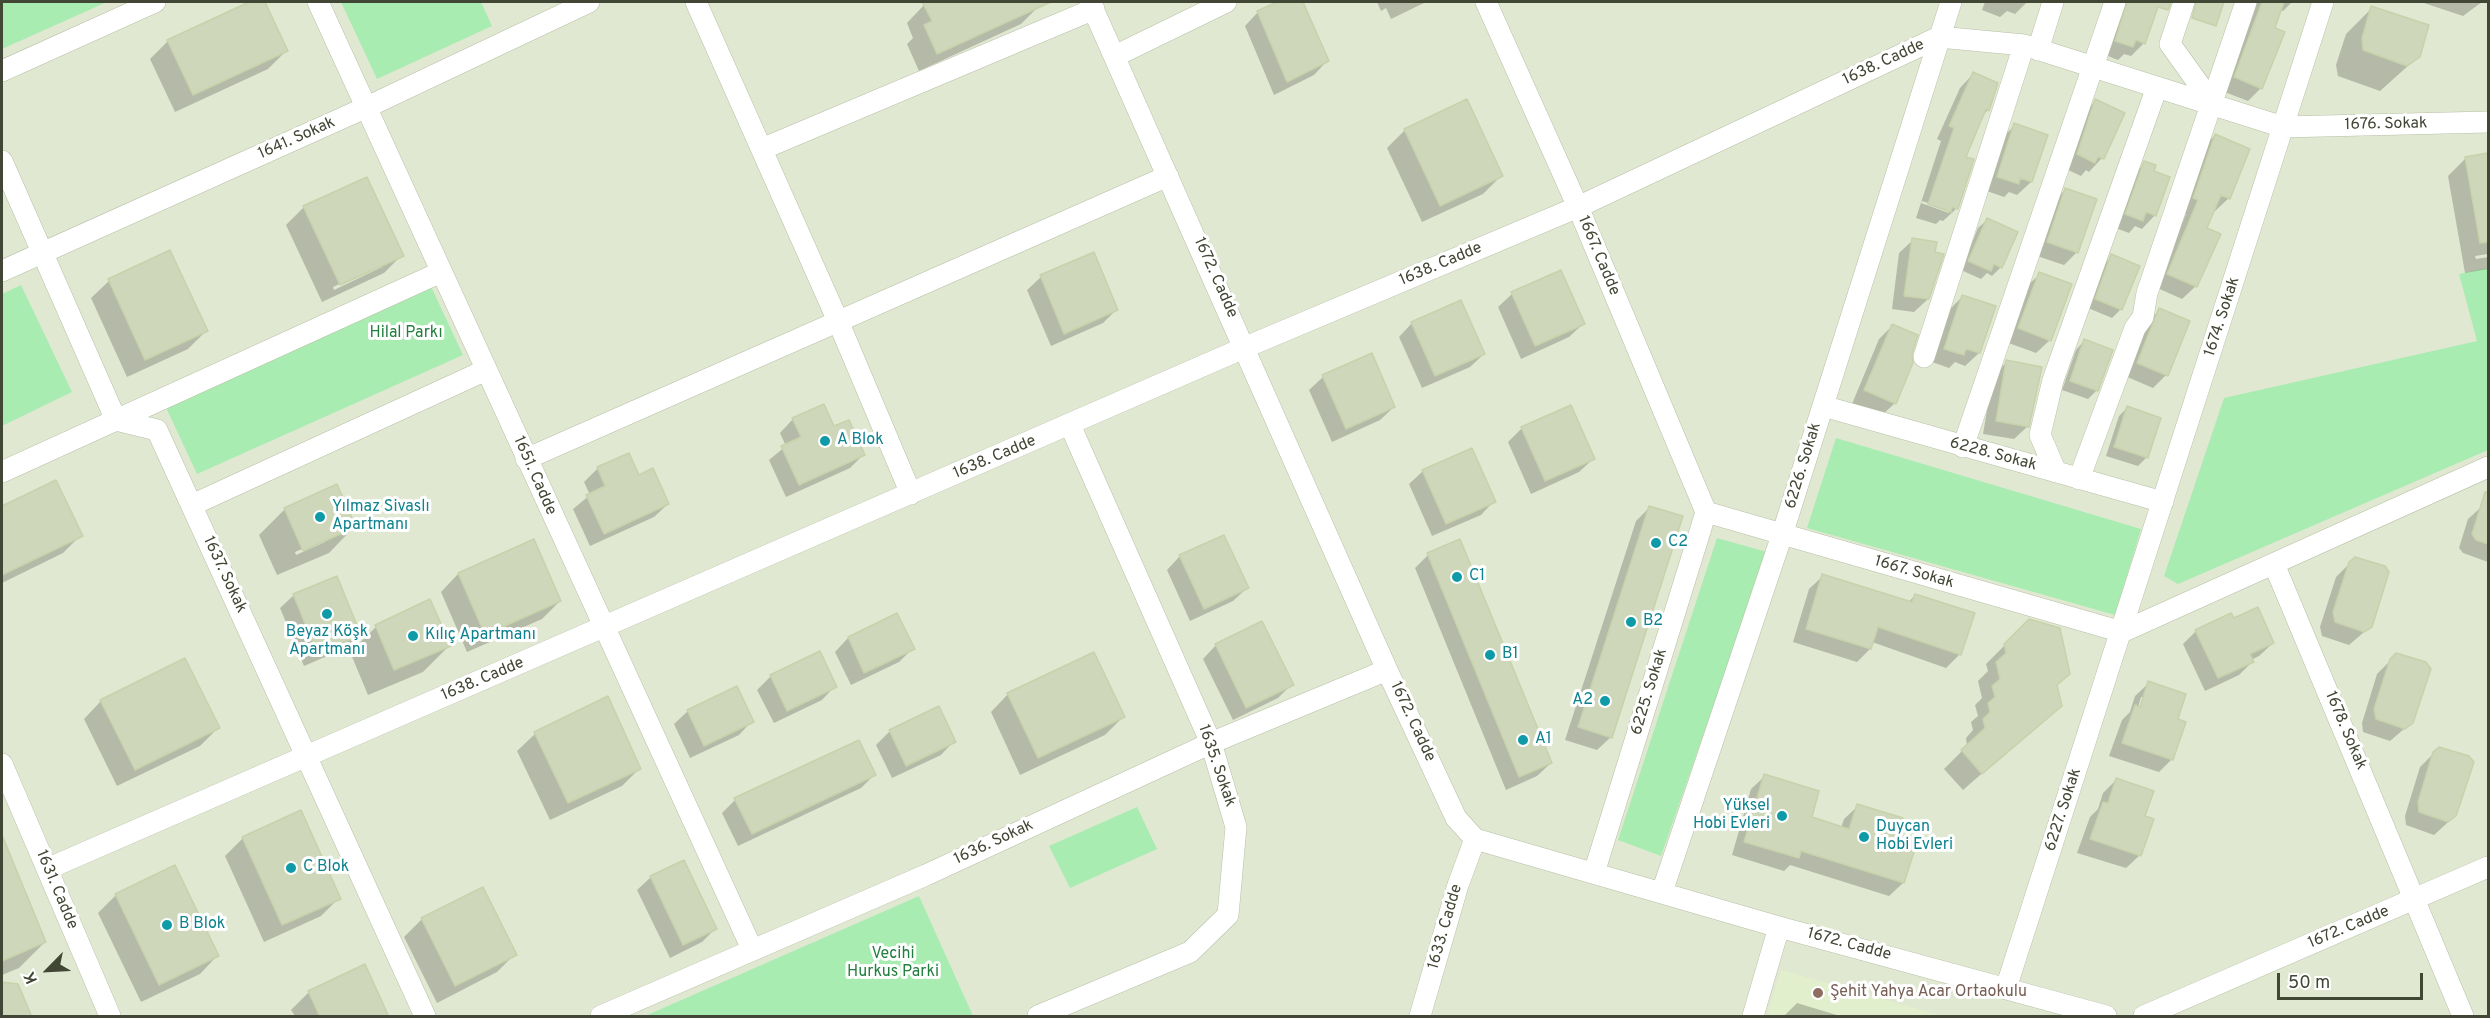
<!DOCTYPE html>
<meta charset="utf-8">
<style>
body{margin:0}
#map{position:relative;width:2490px;height:1018px;overflow:hidden;background:#eef4e4;font-family:Overpass,sans-serif}
canvas{display:block}
.frame{position:absolute;inset:0;border:3px solid #414734;pointer-events:none}
.north{position:absolute;left:18px;top:940px;width:60px;height:60px;-webkit-text-stroke:4px #fff;paint-order:stroke;rotate:246deg;font-size:16px;font-weight:700;line-height:24px;text-align:center;color:#414734}
.north::after{content:'';display:block;margin:auto;width:21px;height:27px;background:#414734;clip-path:polygon(50% 0,100% 100%,50% 72%,0 100%)}
.scale{position:absolute;left:2277px;top:973px;width:146px;height:27px;box-sizing:border-box;border:3px solid #414734;border-top:0;padding-left:8px;font-size:18px;line-height:21px;white-space:nowrap;color:#414734;-webkit-text-stroke:4px #fff;paint-order:stroke}
</style>
<div id="map">
<canvas width="2490" height="1018"></canvas>
<div class="frame"></div>
<div class="north">K</div>
<div class="scale">50 m</div>
</div>
<script>
const ctx = document.querySelector('canvas').getContext('2d');
ctx.lineJoin = 'round';
function fillPath(path, color) { ctx.fillStyle = color; ctx.fill(path, 'evenodd'); }
const shape = rows => new Path2D(rows.map(r => 'M' + r).join(''));
function strokePath(path, color, width, dash) { ctx.strokeStyle = color; ctx.lineWidth = width; ctx.lineCap = dash ? 'butt' : 'round'; ctx.setLineDash(dash || []); ctx.stroke(path); }
function label(font, color, halo, rows, align = 'center') {
  ctx.font = font + ' Overpass,sans-serif'; ctx.lineWidth = 6; ctx.setLineDash([]); ctx.textBaseline = 'middle'; ctx.strokeStyle = halo; ctx.fillStyle = color; for (const [text, x, y, turn = 0] of rows) {
    ctx.save(); ctx.translate(x, y); ctx.rotate((+turn || 0) * Math.PI / 180); ctx.textAlign = isNaN(turn) ? turn : align; if (halo) ctx.strokeText(text, 0, 0); ctx.fillText(text, 0, 0); ctx.restore();
  }
}
const residential = shape([
 [2,2,2488,2,2488,1016,2,1016]
]);
const education = shape([
 [1781,970,1942,1016,1767,1016]
]);
const green = shape([
 [2,2,107,2,2,49],
 [341,2,481,2,492,26,377,79],
 [2488,268,2488,450,2178,584,2164,576,2224,398,2477,341,2459,274],
 [427,278,463,355,197,474,162,399],
 [21,285,72,392,2,426,2,294],
 [1836,438,2141,529,2115,615,1807,528],
 [1717,538,1767,552,1661,856,1618,840],
 [1137,807,1157,849,1070,888,1049,846],
 [919,896,973,1016,645,1016]
]);
const shadow = shape([
 [253,2,263,2,286,51,268,69,175,112,150,59,168,41],
 [932,2,1037,2,1039,6,1021,24,919,71,907,44,913,38,907,23,924,5],
 [1281,2,1302,2,1327,61,1314,75,1274,95,1245,26,1258,12],
 [1377,2,1426,2,1391,19,1386,8,1381,11],
 [1985,2,2027,2,2015,14,2007,11,2000,17,1982,10],
 [2115,2,2159,2,2144,43,2131,56,2124,54,2118,60,2103,54],
 [2252,2,2292,2,2283,11,2280,10,2273,29,2261,88,2248,101,2222,91],
 [2421,2,2482,2,2463,16],
 [2372,8,2419,56,2380,91,2338,76,2336,65,2346,34],
 [1973,74,1988,110,1980,118,1964,157,1957,208,1943,221,1940,220,1936,224,1916,218,1941,141,1937,139,1960,88],
 [1922,201,1949,210,1949,213,1921,203],
 [2096,101,2102,158,2089,172,2086,170,2081,176,2064,168,2082,114],
 [2015,125,2031,182,2017,195,2009,192,2004,197,1984,190,2001,139],
 [1405,130,1501,176,1483,194,1422,222,1387,148],
 [2215,135,2229,198,2215,211,2213,210,2205,229,2196,286,2182,299,2155,287,2186,214,2180,212,2202,149],
 [2488,154,2488,254,2475,256,2476,259,2488,257,2488,269,2465,273,2448,176,2466,158],
 [2145,163,2155,215,2142,229,2135,226,2129,233,2113,227,2131,177],
 [2065,190,2077,252,2064,265,2034,255,2052,203],
 [304,207,402,255,384,273,322,302,286,225],
 [382,264,382,267,334,290,333,287],
 [1987,220,2001,267,1992,276,1987,273,1981,279,1961,270,1978,228],
 [1913,240,1928,299,1914,312,1892,309,1899,253],
 [2112,256,2121,309,2112,318,2088,308,2103,265],
 [1560,272,1583,324,1569,337,1521,359,1498,307,1512,294],
 [2040,274,2050,340,2036,353,2006,342,2026,287],
 [1041,277,1116,310,1103,323,1051,346,1027,290],
 [109,281,206,331,188,349,127,377,91,298],
 [1962,297,1994,307,1979,353,1965,366,1955,362,1949,368,1932,362,1949,310],
 [2160,310,2166,375,2153,388,2125,376,2146,323],
 [1412,323,1484,354,1470,367,1422,388,1399,337],
 [1892,326,1895,403,1881,416,1852,404,1879,339],
 [2084,341,2097,390,2088,399,2062,390,2076,350],
 [1371,355,1394,407,1380,420,1332,442,1309,390,1323,377],
 [2007,362,2028,426,2014,439,1983,434,1993,375],
 [1570,407,1593,459,1579,472,1531,494,1508,442,1522,428],
 [2128,407,2159,418,2146,458,2138,466,2106,456,2119,416],
 [793,419,833,428,863,455,850,468,786,497,769,460,786,446,780,433],
 [598,468,638,477,668,504,654,517,590,546,573,509,590,495,584,482],
 [1423,471,1494,501,1481,515,1432,536,1409,484],
 [55,482,81,535,63,553,2,583,2,508],
 [2488,501,2488,562,2463,553,2459,548,2468,519],
 [1649,508,1611,737,1597,750,1565,740,1636,521],
 [285,509,354,527,329,553,277,575,259,535],
 [325,539,325,542,296,555,295,552],
 [533,541,560,601,542,619,467,652,441,592,458,574],
 [1459,541,1551,763,1537,776,1506,790,1415,568,1428,555],
 [1180,556,1247,588,1233,601,1190,621,1167,570],
 [2350,563,2371,626,2349,645,2322,636,2320,627,2336,577],
 [1823,576,1908,603,1915,595,1960,654,1946,668,1872,642,1870,649,1857,662,1793,642,1809,589],
 [294,595,360,635,346,648,304,666,280,608],
 [429,601,449,646,423,672,368,695,350,652,376,627],
 [897,615,913,648,899,662,851,685,835,652,848,638],
 [2030,620,2056,686,2060,705,1963,790,1944,769,1967,746,1966,738,1973,730,1971,722,1978,716,1975,705,1982,698,1978,681,1988,671,1986,664],
 [2233,620,2273,643,2259,656,2251,660,2252,662,2239,675,2205,691,2183,644,2196,631],
 [1216,645,1292,684,1278,698,1233,720,1203,659],
 [2396,655,2412,722,2390,741,2363,732,2362,723,2377,674],
 [771,676,835,686,822,700,774,723,757,690],
 [2149,683,2176,720,2172,759,2159,772,2109,756,2122,720,2130,712,2135,696],
 [2141,697,2145,697,2139,715,2136,714],
 [1008,694,1123,717,1105,735,1020,775,991,712],
 [607,698,640,768,622,786,550,820,517,751,535,734],
 [101,701,218,728,200,746,117,786,84,719],
 [688,711,752,721,739,735,690,758,674,724],
 [890,731,954,741,941,755,892,778,876,745],
 [2434,753,2455,816,2434,835,2406,825,2405,816,2420,767],
 [874,775,861,788,738,846,722,813,735,800],
 [1765,776,1810,818,1841,828,1844,819,1858,806,1893,847,1903,883,1889,896,1790,865,1784,871,1732,855,1751,789],
 [2117,779,2143,817,2140,855,2126,868,2077,853,2090,817,2098,809,2103,793],
 [2,838,45,942,19,968,2,975],
 [243,838,339,898,321,916,264,942,225,856],
 [651,877,715,929,702,942,670,958,637,890],
 [116,895,217,956,200,974,141,1002,98,913],
 [422,919,515,954,497,972,437,1003,404,937],
 [309,992,388,1016,295,1016,291,1010],
 [1797,1003,1840,1016,1784,1016]
]);
const building = shape([
 [249,2,265,2,288,51,193,95,167,40,249,2],
 [922,2,1051,2,937,54,924,25,932,21,922,2],
 [1277,2,1303,2,1329,61,1287,82,1257,11,1277,2],
 [2127,2,2171,2,2168,10,2158,7,2145,44,2136,40,2133,47,2115,41,2127,2],
 [2196,2,2224,2,2216,26,2192,18,2196,2],
 [2262,2,2284,2,2275,28,2285,32,2262,89,2234,77,2262,2],
 [2371,6,2429,25,2420,57,2407,66,2363,50,2362,38,2371,6],
 [1973,72,1998,83,1989,111,1986,109,1966,157,1974,159,1958,209,1952,207,1951,212,1928,204,1954,128,1949,126,1973,72],
 [1467,99,1503,176,1440,206,1404,129,1467,99],
 [2095,99,2125,113,2104,159,2098,157,2095,163,2077,154,2095,99],
 [2014,123,2048,135,2032,182,2020,178,2019,184,1997,177,2014,123],
 [2215,134,2250,149,2230,199,2221,195,2207,228,2221,234,2197,287,2167,274,2198,200,2193,198,2215,134],
 [2488,153,2488,242,2480,243,2465,157,2488,153],
 [2144,161,2156,165,2154,171,2170,177,2156,216,2146,212,2143,221,2125,214,2144,161],
 [367,177,404,256,340,285,303,206,367,177],
 [2065,188,2097,199,2078,253,2047,242,2065,188],
 [1987,218,2018,232,2002,268,1994,264,1991,271,1968,261,1987,218],
 [1912,238,1937,242,1935,252,1944,254,1929,299,1904,296,1912,238],
 [170,250,208,331,145,360,108,279,170,250],
 [1094,252,1118,310,1064,334,1040,275,1094,252],
 [2111,254,2140,266,2122,310,2095,299,2111,254],
 [1561,270,1585,324,1535,346,1511,292,1561,270],
 [2039,272,2072,284,2051,341,2018,328,2039,272],
 [1962,295,1996,306,1980,353,1966,349,1964,355,1944,349,1962,295],
 [1461,300,1485,354,1435,376,1411,322,1461,300],
 [2159,308,2190,321,2168,376,2137,363,2159,308],
 [1892,324,1918,335,1912,354,1913,363,1896,404,1864,390,1892,324],
 [2084,339,2113,350,2098,391,2070,381,2084,339],
 [1372,353,1395,407,1346,429,1322,375,1372,353],
 [2006,360,2042,367,2029,427,1996,421,2006,360],
 [824,404,834,426,849,420,865,455,799,485,781,446,801,437,792,418,824,404],
 [1571,405,1595,459,1545,481,1521,427,1571,405],
 [2127,406,2161,418,2148,458,2114,447,2127,406],
 [1472,448,1496,502,1446,524,1422,470,1472,448],
 [629,453,639,475,653,468,669,504,604,534,586,495,605,486,597,467,629,453],
 [56,480,83,536,2,575,2,506,56,480],
 [337,484,356,527,303,551,284,508,337,484],
 [2485,492,2488,492,2488,544,2476,540,2472,534,2485,492],
 [1649,506,1683,516,1612,738,1578,727,1649,506],
 [1224,535,1249,588,1204,609,1179,555,1224,535],
 [534,539,561,601,485,635,458,573,534,539],
 [1460,539,1552,763,1519,777,1427,553,1460,539],
 [2355,557,2385,566,2389,572,2372,627,2364,632,2335,622,2333,612,2349,562,2355,557],
 [1822,574,1912,602,1915,594,1975,613,1961,655,1878,627,1871,649,1806,629,1822,574],
 [337,576,361,635,317,653,293,594,337,576],
 [430,599,451,646,394,670,375,625,430,599],
 [2258,607,2274,643,2250,654,2254,662,2218,678,2195,630,2231,613,2234,618,2258,607],
 [897,613,915,649,864,673,848,637,897,613],
 [2029,619,2060,628,2070,674,2057,685,2062,706,1982,774,1961,750,1985,728,1983,719,1990,712,1988,703,1995,697,1992,686,2000,679,1996,662,2006,653,2004,644,2029,619],
 [1262,621,1294,685,1246,708,1215,644,1262,621],
 [820,651,837,687,787,711,770,675,820,651],
 [1094,652,1125,717,1038,758,1007,693,1094,652],
 [2396,653,2426,662,2431,669,2413,723,2405,729,2376,719,2374,709,2390,659,2396,653],
 [185,658,220,728,135,770,100,700,185,658],
 [2148,681,2186,694,2178,719,2186,722,2173,760,2122,743,2135,705,2140,707,2148,681],
 [737,686,754,722,704,746,687,710,737,686],
 [608,696,641,769,568,803,534,732,608,696],
 [939,706,956,742,906,766,889,730,939,706],
 [859,740,876,775,752,834,734,798,859,740],
 [2439,747,2469,756,2474,762,2456,816,2448,822,2419,812,2418,802,2433,752,2439,747],
 [1764,774,1819,791,1812,817,1849,829,1857,804,1903,818,1895,846,1914,852,1904,883,1801,851,1799,858,1744,842,1764,774],
 [2116,778,2154,791,2145,816,2154,819,2141,856,2090,839,2103,802,2108,803,2116,778],
 [301,810,341,899,282,925,242,837,301,810],
 [2,835,46,942,2,961,2,835],
 [684,860,717,929,683,945,650,876,684,860],
 [175,865,219,956,159,985,115,894,175,865],
 [483,887,517,955,455,986,421,918,483,887],
 [365,964,389,1017,320,1017,308,991,365,964],
 [2,982,18,984,32,1017,2,1017,2,982]
]);
const street = shape([
 [318,2,752,949],
 [696,2,838,321,911,494],
 [1090,2,1387,670,1456,818,1475,839,1779,927,2106,1016],
 [1486,2,1578,207,1706,512],
 [2184,2,2170,44,2213,104],
 [1939,37,2024,45,2283,127,2488,122],
 [2038,50,2053,2],
 [1115,56,1226,2],
 [2,71,155,2],
 [762,149,1094,9],
 [2,161,116,420,157,430,425,1016],
 [2,271,367,107,589,2],
 [1924,357,2024,45],
 [1823,406,2163,502],
 [1963,447,2115,2],
 [526,459,1168,176],
 [2,472,441,272],
 [2056,472,2040,435,2053,380,2157,87],
 [2079,479,2135,328,2143,317,2147,293,2246,2],
 [192,505,486,370],
 [1706,512,2122,632],
 [2274,564,2463,1016],
 [2122,632,2488,467],
 [2,764,110,1016],
 [47,869,1246,347,1578,207,1939,37],
 [1594,873,1706,512],
 [1662,892,1782,535,1951,2],
 [2006,988,2323,2],
 [601,1016,926,875,1211,743,1387,670],
 [1038,1016,1190,952,1228,915,1236,827,1211,743,1070,425],
 [1420,1016,1458,885,1475,839],
 [1753,1016,1779,927],
 [2144,1016,2488,867]
]);
const markers = [
 [825,441,6,"#0f9aa8"],
 [320,517,6,"#0f9aa8"],
 [1656,543,6,"#0f9aa8"],
 [1457,577,6,"#0f9aa8"],
 [327,614,6,"#0f9aa8"],
 [1631,622,6,"#0f9aa8"],
 [413,636,6,"#0f9aa8"],
 [1490,655,6,"#0f9aa8"],
 [1605,701,6,"#0f9aa8"],
 [1523,740,6,"#0f9aa8"],
 [1782,816,6,"#0f9aa8"],
 [1864,837,6,"#0f9aa8"],
 [291,868,6,"#0f9aa8"],
 [167,925,6,"#0f9aa8"],
 [1818,993,6,"#8d6e63"]
];
const streetNames = [
 ["1638. Cadde",1884,63,-25],
 ["1676. Sokak",2386,125,-1],
 ["1641. Sokak",297,139,-24],
 ["1667. Cadde",1598,256,67],
 ["1638. Cadde",1441,265,-23],
 ["1672. Cadde",1215,278,66],
 ["1674. Sokak",2223,317,-72],
 ["6228. Sokak",1993,455,15],
 ["1638. Cadde",995,458,-23],
 ["6226. Sokak",1804,466,-73],
 ["1651. Cadde",534,476,66],
 ["1667. Sokak",1914,573,16],
 ["1637. Sokak",224,575,65],
 ["1638. Cadde",483,680,-23],
 ["6225. Sokak",1650,692,-73],
 ["1672. Cadde",1412,722,65],
 ["1678. Sokak",2345,731,67],
 ["1635. Sokak",1216,766,71],
 ["6227. Sokak",2064,810,-72],
 ["1636. Sokak",994,843,-25],
 ["1631. Cadde",56,890,67],
 ["1633. Cadde",1446,927,-74],
 ["1672. Cadde",2349,928,-23],
 ["1672. Cadde",1849,945,15]
];
const parkNames = [
 ["Hilal Parkı",406,334],
 ["Vecihi",893,955],
 ["Hurkus Parki",893,973]
];
const cultureNames = [
 ["A Blok",837,441],
 ["Yılmaz Sivaslı",332,508],
 ["Apartmanı",332,526],
 ["C2",1668,543],
 ["C1",1469,577],
 ["B2",1643,622],
 ["Beyaz Köşk",327,633,"center"],
 ["Apartmanı",327,651,"center"],
 ["Kılıç Apartmanı",425,636],
 ["B1",1502,655],
 ["A2",1593,701,"right"],
 ["A1",1535,740],
 ["Yüksel",1770,807,"right"],
 ["Hobi Evleri",1770,825,"right"],
 ["Duycan",1876,828],
 ["Hobi Evleri",1876,846],
 ["C Blok",303,868],
 ["B Blok",179,925]
];
const educationNames = [
 ["Şehit Yahya Acar Ortaokulu",1830,993]
];
fillPath(residential, '#e1e8d2');
fillPath(education, '#e2efcd');
fillPath(green, '#a9ecb1');
fillPath(shadow, '#0003');
fillPath(building, '#ced7b9');
strokePath(building, '#c7d2ab', 1.5);
strokePath(street, '#b7c0a6', 22);
strokePath(street, '#fff', 21);
for (const [x, y, r, color] of markers) { const dot = new Path2D(); dot.arc(x, y, r, 0, 2 * Math.PI); ctx.fillStyle = color; ctx.fill(dot); strokePath(dot, '#fff', 2); }
label('16px', '#414734', '#fff', streetNames);
label('16px', '#217e3c', '#fff', parkNames);
label('16px', '#0d838f', '#fff', cultureNames, 'left');
label('16px', '#785e54', '#fff', educationNames, 'left');
</script>
